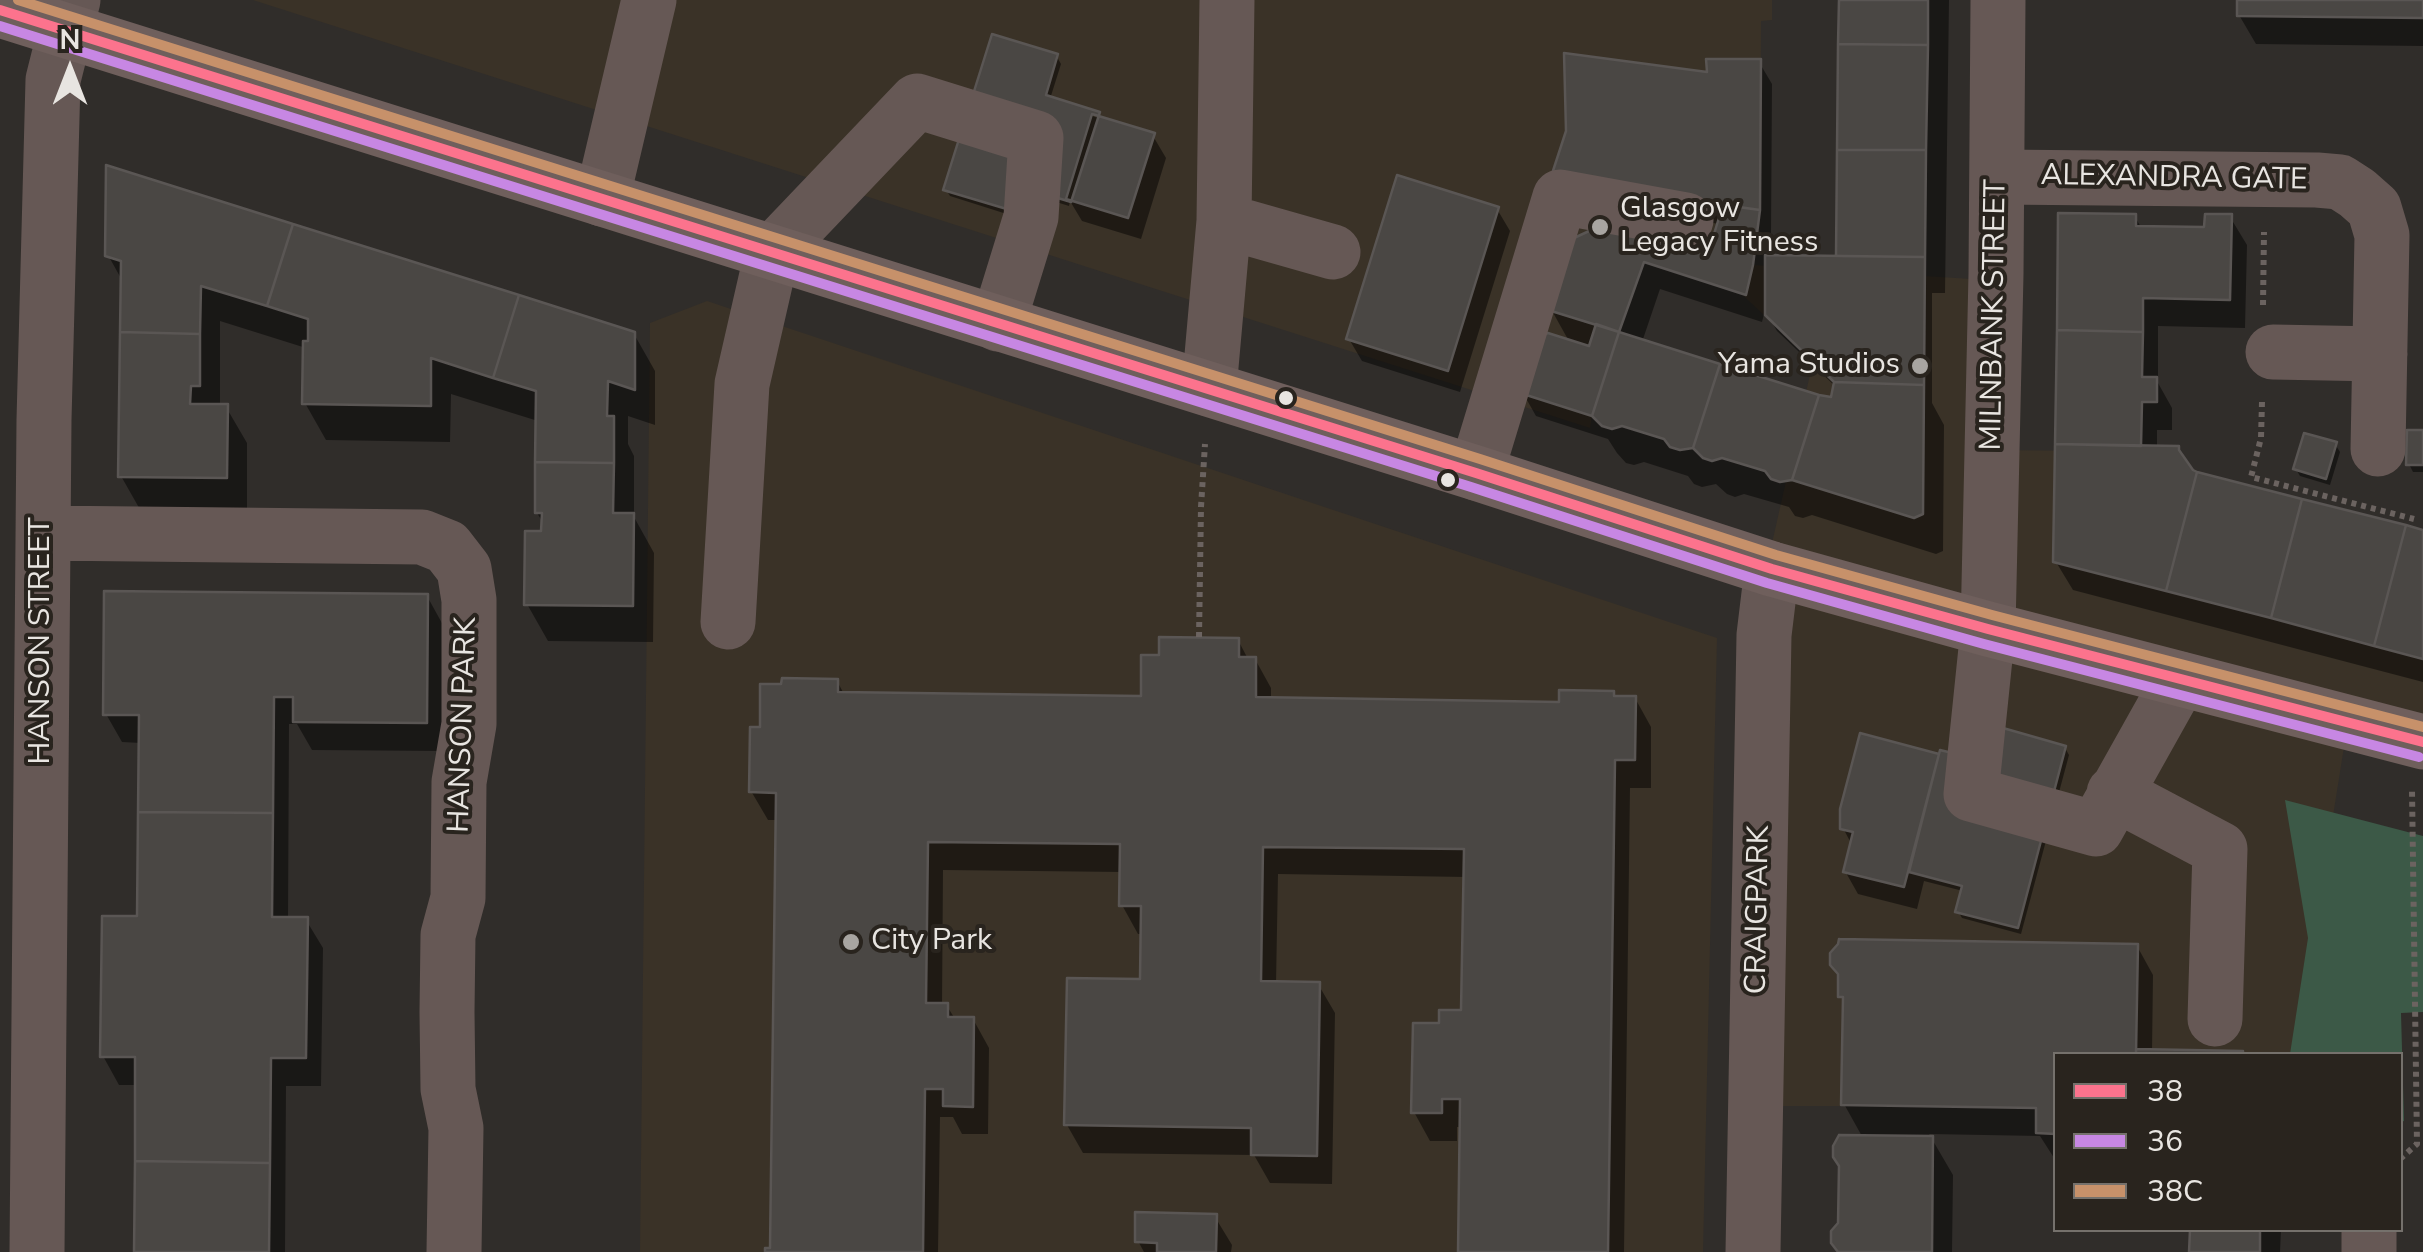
<!DOCTYPE html>
<style>
body{margin:0}
#map{position:relative;width:2423px;height:1252px;overflow:hidden;background:#302d2a;font-family:"Nunito Sans",sans-serif}
canvas{display:block}
.legend{position:absolute;left:2053px;top:1052px;width:350px;height:180px;box-sizing:border-box;background:#29241e;border:2px solid #75716c;margin:0;padding:12px 18px;list-style:none;font-size:30px;color:#e8e5e1}
.legend li{display:flex;align-items:center;gap:20px;height:50px}
.legend b{width:50px;border:2px solid #75716c}
.north{position:absolute;left:20px;top:20px;width:100px;height:100px;-webkit-text-stroke:8px #29241e;paint-order:stroke;rotate:0deg;font-size:28px;font-weight:700;line-height:40px;text-align:center;color:#e8e5e1}
.north::after{content:'';display:block;margin:auto;width:35px;height:45px;background:#e8e5e1;clip-path:polygon(50% 0,100% 100%,50% 72%,0 100%)}
</style>
<div id="map">
<canvas width="2423" height="1252"></canvas>
<ul class="legend">
<li><b style="height:12px;background:#fc738d"></b>38</li>
<li><b style="height:12px;background:#c787e3"></b>36</li>
<li><b style="height:12px;background:#c7916a"></b>38C</li>
</ul>
<div class="north">N</div>
</div>
<script>
const ctx = document.querySelector('canvas').getContext('2d');
ctx.lineJoin = 'round';
function fillPath(path, color) { ctx.fillStyle = color; ctx.fill(path, 'evenodd'); }
const shape = rows => new Path2D(rows.map(r => 'M' + r).join(''));
function strokePath(path, color, width, dash) { ctx.strokeStyle = color; ctx.lineWidth = width; ctx.lineCap = dash ? 'butt' : 'round'; ctx.setLineDash(dash || []); ctx.stroke(path); }
function label(font, color, halo, rows, align = 'center') {
  ctx.font = font + ' "Nunito Sans",sans-serif'; ctx.lineWidth = 8; ctx.setLineDash([]); ctx.textBaseline = 'middle'; ctx.strokeStyle = halo; ctx.fillStyle = color; for (const [text, x, y, turn = 0] of rows) {
    ctx.save(); ctx.translate(x, y); ctx.rotate((+turn || 0) * Math.PI / 180); ctx.textAlign = isNaN(turn) ? turn : align; if (halo) ctx.strokeText(text, 0, 0); ctx.fillText(text, 0, 0); ctx.restore();
  }
}
const built = shape([
 [253,0,1772,0,1772,20,1761,21,1760,210,1754,265,1987,280,1987,450,2094,451,2423,616,2423,740,2348,722,2295,1054,2056,1054,2055,1106,1754,1106,1768,561,1813,361,1734,287,1619,251,1590,428],
 [707,301,1717,638,1703,1252,640,1252,650,323]
]);
const green = shape([
 [2285,800,2423,836,2423,1012,2401,1013,2404,1121,2401,1122,2400,1054,2290,1054,2308,938]
]);
const shadow = shape([
 [1841,0,1949,0,1945,293,1932,293,1932,403,1944,425,1943,551,1936,554,1812,515,1803,518,1795,516,1789,507,1744,494,1735,497,1727,494,1716,484,1702,487,1694,484,1688,476,1644,462,1634,465,1626,463,1617,453,1608,439,1536,416,1523,393,1570,343,1551,309,1576,240,1710,253,1720,224,1566,202,1710,75,1759,62,1772,84,1771,235,1775,241,1773,257,1838,258],
 [1660,289,1762,322,1765,310,1777,331,1836,387,1833,400,1642,342],
 [2239,0,2423,0,2423,46,2256,44,2239,15],
 [1057,57,1061,64,1050,99,1095,117,1153,136,1166,158,1141,239,1082,221,1070,201,1069,206,1021,191,1013,216,950,196,946,189],
 [1497,209,1510,231,1460,392,1362,361,1349,339],
 [2135,217,2142,229,2207,230,2230,217,2247,245,2245,328,2158,326,2158,383,2172,408,2172,430,2157,430,2157,448,2192,472,2423,532,2423,682,2073,590,2056,562],
 [108,255,634,334,655,371,655,425,628,416,628,444,634,456,634,517,654,553,653,642,548,641,527,604,543,534,544,524,537,513,538,421,451,394,450,442,326,440,305,403,306,348,220,321,220,407,226,407,247,443,247,514,142,513,121,476,123,282],
 [2423,433,2423,472,2413,472,2409,464],
 [2335,444,2340,452,2330,485,2300,476,2296,469],
 [427,596,443,625,442,751,312,750,297,724,289,724,288,920,306,920,323,948,321,1086,286,1086,285,1252,136,1252,138,1085,119,1085,103,1056,139,918,141,743,122,742,106,714],
 [1238,640,1248,659,1255,659,1271,688,1271,700,1561,704,1635,698,1651,727,1651,788,1630,788,1624,1252,1460,1252,1462,1127,1457,1127,1457,1141,1430,1141,1414,1112,1441,1026,1464,1013,1466,877,1278,874,1276,984,1318,984,1335,1013,1332,1184,1270,1183,1254,1155,1083,1153,1067,1125,1142,982,1143,934,1138,934,1122,905,1122,872,943,870,942,1006,947,1006,955,1019,973,1019,989,1048,988,1134,962,1134,953,1117,940,1117,938,1252,768,1252,772,1251,778,820,768,820,751,791,762,729,837,681,844,694,1143,698,1161,658],
 [1862,736,1941,757,2065,748,2069,755,2021,934,1962,918,1958,911,1963,891,1924,881,1917,909,1858,894,1845,871,1852,845,1843,828],
 [2137,946,2153,975,2152,1052,2242,1054,2056,1054,2056,1161,2040,1136,1929,1134,1953,1175,1952,1252,1839,1252,1840,1224,1863,1138,1844,1104,1845,1004,1841,996],
 [1215,1217,1232,1245,1231,1252,1144,1252,1138,1241],
 [2192,1230,2281,1230,2280,1252,2192,1252]
]);
const building = shape([
 [1839,0,1928,0,1928,45,1838,44,1839,0],
 [2237,0,2423,0,2423,18,2237,16,2237,0],
 [992,34,1058,54,1046,95,1100,112,1071,202,1018,186,1010,210,943,190,992,34],
 [1838,44,1928,45,1926,150,1837,150,1838,44],
 [1564,53,1707,72,1706,59,1761,59,1760,210,1550,180,1566,131,1564,53],
 [1092,114,1155,133,1128,218,1066,199,1092,114],
 [1837,150,1926,150,1925,257,1836,256,1837,150],
 [106,165,293,224,267,306,201,286,200,334,120,332,121,261,105,256,106,165],
 [1397,175,1499,207,1448,371,1346,339,1397,175],
 [1723,205,1760,210,1753,265,1746,295,1644,262,1619,332,1548,310,1574,238,1613,220,1709,250,1723,205],
 [2058,213,2136,214,2136,226,2204,227,2205,214,2232,214,2230,300,2143,298,2143,332,2057,330,2058,213],
 [293,224,519,295,493,378,431,358,431,406,302,404,303,341,308,341,308,319,267,306,293,224],
 [1765,255,1925,257,1924,385,1834,382,1765,315,1765,255],
 [519,295,635,332,635,390,608,381,607,416,614,416,614,463,535,462,536,391,493,378,519,295],
 [1596,324,1619,332,1592,416,1520,393,1538,337,1548,333,1589,346,1596,324],
 [2057,330,2143,332,2142,377,2157,377,2157,402,2142,402,2141,446,2055,444,2057,330],
 [120,332,200,334,200,386,191,386,190,404,228,404,227,478,118,477,120,332],
 [1619,332,1720,364,1693,448,1680,450,1670,447,1664,439,1622,426,1612,429,1602,426,1592,416,1619,332],
 [1720,364,1819,395,1792,480,1780,482,1771,479,1765,471,1722,458,1712,461,1703,458,1693,448,1720,364],
 [1834,382,1924,385,1923,514,1914,518,1792,480,1819,395,1831,397,1834,382],
 [2407,430,2423,430,2423,465,2406,465,2407,430],
 [2304,433,2337,442,2326,479,2293,469,2304,433],
 [2055,444,2179,446,2179,450,2193,470,2197,472,2166,591,2053,562,2055,444],
 [535,462,614,463,613,513,634,513,633,606,524,605,525,531,541,531,542,513,535,513,535,462],
 [2197,472,2302,499,2271,618,2166,591,2197,472],
 [2302,499,2406,525,2374,646,2271,618,2302,499],
 [2406,525,2423,530,2423,659,2374,646,2406,525],
 [104,591,428,594,427,723,293,722,293,697,274,697,273,813,138,812,139,715,103,715,104,591],
 [1159,637,1239,638,1239,657,1256,657,1256,697,1559,702,1559,690,1614,691,1614,696,1636,696,1635,760,1615,760,1608,1252,1458,1252,1460,1099,1442,1099,1442,1113,1411,1113,1413,1023,1439,1023,1439,1010,1461,1010,1464,849,1263,847,1261,981,1320,982,1317,1156,1251,1155,1251,1128,1064,1125,1067,978,1140,979,1141,906,1119,906,1120,844,928,842,926,1003,948,1003,948,1017,974,1017,973,1107,943,1106,943,1089,925,1089,923,1252,765,1252,765,1248,770,1248,776,793,749,792,750,727,760,727,760,684,781,684,782,678,838,679,838,692,1141,696,1141,655,1159,655,1159,637],
 [2003,728,2066,746,2018,928,1955,912,1962,886,1909,872,1940,750,1993,763,2003,728],
 [1860,733,1939,754,1904,887,1843,872,1853,832,1840,829,1840,809,1860,733],
 [138,812,273,813,272,917,308,917,306,1058,271,1058,270,1163,135,1161,135,1057,100,1057,102,916,137,916,138,812],
 [1839,939,2138,944,2136,1054,2056,1054,2056,1134,2036,1133,2036,1108,1841,1105,1843,997,1838,997,1838,974,1830,965,1830,953,1838,944,1839,939],
 [2136,1049,2243,1051,2243,1054,2136,1054,2136,1049],
 [1839,1135,1933,1136,1932,1252,1838,1252,1831,1243,1831,1231,1838,1223,1839,1166,1833,1157,1833,1146,1839,1135],
 [135,1161,270,1163,269,1252,134,1252,135,1161],
 [1135,1212,1217,1214,1216,1252,1157,1252,1157,1243,1135,1242,1135,1212],
 [2190,1230,2260,1230,2260,1252,2189,1252,2190,1230]
]);
const path = shape([
 [2263,305,2264,232],
 [2262,402,2261,438,2251,477,2414,519],
 [1199,637,1201,507,1205,444],
 [2400,1159,2417,1144,2412,790]
]);
const minor = shape([
 [1998,0,1996,274,1988,629,1971,794,2096,829,2180,679],
 [1998,177,2317,180,2340,182,2357,193,2374,208,2382,235,2378,449],
 [602,199,649,0],
 [1224,221,1333,252],
 [2273,352,2380,354],
 [1209,389,1224,221,1227,0],
 [1476,473,1560,197,1686,220],
 [43,533,422,537,447,547,464,569,469,600,469,724,459,782,458,898,448,935,447,1012,448,1089,456,1128,454,1252],
 [728,622,742,384,772,253,917,101,1036,138,1031,217,998,324],
 [2114,793,2220,849,2215,1019],
 [2369,1230,2369,1252],
 [37,1252,44,420,53,80,73,0],
 [1753,1252,1764,635,1772,569]
]);
const major = shape([
 [0,10,1476,473,1772,569,1988,629,2423,742]
]);
const bus1 = shape([
 [0,10,1476,473,1772,569,1988,629,2423,742]
]);
const bus2 = shape([
 [0,26,1471,487,1767,583,1984,644,2419,757]
]);
const bus3 = shape([
 [18,0,1480,459,1776,555,1992,615,2423,727]
]);
const markers = [
 [1600,227,10,"#a8a5a1"],
 [1920,366,10,"#a8a5a1"],
 [1286,398,9,"#e8e5e1"],
 [1448,480,9,"#e8e5e1"],
 [851,942,10,"#a8a5a1"]
];
const streetNames = [
 ["ALEXANDRA GATE",2174,179,1],
 ["MILNBANK STREET",1995,315,-89],
 ["HANSON STREET",42,641,-90],
 ["HANSON PARK",464,725,-88],
 ["CRAIGPARK",1759,910,-89]
];
const poiNames = [
 ["Glasgow",1620,210],
 ["Legacy Fitness",1620,244],
 ["Yama Studios",1900,366,"right"],
 ["City Park",871,942]
];
fillPath(built, '#3a3227');
fillPath(green, '#3c5947');
fillPath(shadow, '#0007');
fillPath(building, '#4a4744');
strokePath(building, '#5a5654', 2.5);
strokePath(path, '#6b6360', 6, [5, 5]);
strokePath(minor, '#665855', 55);
strokePath(major, '#6f5f5c', 55);
strokePath(bus1, '#fc738d', 10);
strokePath(bus2, '#c787e3', 10);
strokePath(bus3, '#c7916a', 10);
for (const [x, y, r, color] of markers) { const dot = new Path2D(); dot.arc(x, y, r, 0, 2 * Math.PI); ctx.fillStyle = color; ctx.fill(dot); strokePath(dot, '#29241e', 4); }
label('30px', '#e8e5e1', '#29241e', streetNames);
label('30px', '#e8e5e1', '#29241e', poiNames, 'left');
</script>
